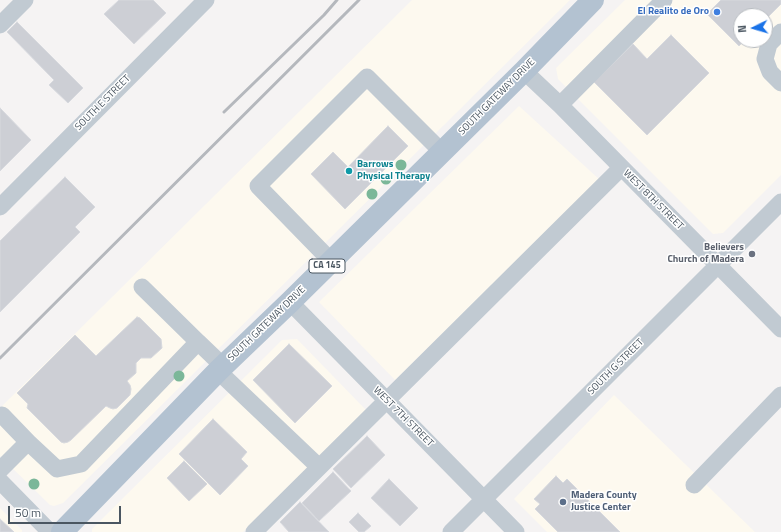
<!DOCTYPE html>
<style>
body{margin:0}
#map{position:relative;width:781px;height:532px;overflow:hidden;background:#f5f3f3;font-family:"Titillium Web",sans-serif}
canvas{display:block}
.north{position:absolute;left:733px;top:8px;width:40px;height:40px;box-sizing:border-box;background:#fff;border:1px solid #b7bbc0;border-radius:50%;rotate:265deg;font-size:11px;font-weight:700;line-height:16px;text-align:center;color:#4a5661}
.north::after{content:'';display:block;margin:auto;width:14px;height:18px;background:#1a73e8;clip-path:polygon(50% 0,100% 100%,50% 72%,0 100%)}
.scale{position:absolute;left:8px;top:506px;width:113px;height:18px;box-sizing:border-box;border:2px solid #4a5661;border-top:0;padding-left:5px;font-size:12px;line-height:14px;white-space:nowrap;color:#4a5661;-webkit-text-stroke:3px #fff;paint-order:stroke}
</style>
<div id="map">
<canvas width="781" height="532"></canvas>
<div class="north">N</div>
<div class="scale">50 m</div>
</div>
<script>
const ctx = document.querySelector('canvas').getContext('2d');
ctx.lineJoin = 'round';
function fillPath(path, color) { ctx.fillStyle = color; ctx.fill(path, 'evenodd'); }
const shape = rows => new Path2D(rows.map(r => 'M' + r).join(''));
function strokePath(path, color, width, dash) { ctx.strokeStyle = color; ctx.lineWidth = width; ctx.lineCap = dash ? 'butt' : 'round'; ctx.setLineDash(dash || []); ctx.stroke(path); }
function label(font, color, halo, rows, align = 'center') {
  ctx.font = font + ' "Titillium Web",sans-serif'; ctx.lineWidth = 3; ctx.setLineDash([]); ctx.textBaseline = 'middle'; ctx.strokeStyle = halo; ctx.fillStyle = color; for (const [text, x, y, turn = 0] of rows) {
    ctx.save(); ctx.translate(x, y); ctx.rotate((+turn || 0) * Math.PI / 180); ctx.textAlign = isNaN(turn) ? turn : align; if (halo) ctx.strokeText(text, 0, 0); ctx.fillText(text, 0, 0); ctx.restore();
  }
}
const commercial = shape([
 [412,0,570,0,63,503,54,506,50,505,0,456,0,408],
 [625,0,781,0,781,175,723,233,713,234,558,79,556,68],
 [741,16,765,16,765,40,741,40],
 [519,106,600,180,395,380,319,302],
 [297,339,366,410,243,532,92,532,92,529,282,340],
 [614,395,755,532,547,532,514,499],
 [0,508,22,530,22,532,0,532]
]);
const building = shape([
 [119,0,153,0,166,13,134,44,104,14,119,0],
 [721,0,781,0,781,4,765,20,765,16,741,16,741,40,745,40,739,46,707,14,721,0],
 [17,22,83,88,68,103,49,85,54,80,7,32,17,22],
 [671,35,709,73,647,135,594,82,633,44,647,59,671,35],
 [0,108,31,140,0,171,0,108],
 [388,126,408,146,345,209,311,174,333,152,348,167,388,126],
 [65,177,95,207,75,227,80,232,0,312,0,241,65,177],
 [137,317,140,318,161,339,162,348,151,358,141,358,136,363,136,373,127,381,130,385,131,389,130,395,117,408,113,409,110,408,106,406,71,440,68,442,64,443,61,442,27,408,28,404,17,393,75,335,96,356,137,317],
 [289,344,332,386,295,423,253,380,289,344],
 [213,419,247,452,241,459,248,466,220,495,179,454,213,419],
 [367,436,385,455,351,488,333,469,367,436],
 [184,461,207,484,189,501,167,478,184,461],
 [333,472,351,491,319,521,302,503,333,472],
 [556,476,563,483,567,479,620,532,558,532,535,509,540,504,534,499,556,476],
 [389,479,418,508,400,526,371,498,389,479],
 [300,502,329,532,289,532,280,522,300,502],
 [358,513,371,526,364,532,359,532,349,522,358,513],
 [0,519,14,532,0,532,0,519]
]);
const minor = shape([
 [0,25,25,0],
 [781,32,769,44,765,59,770,72,781,83],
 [524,71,560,105,781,329],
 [560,105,664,0],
 [0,207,206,0],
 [331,261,258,186,367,77,442,152],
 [290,302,516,532],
 [198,342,223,366],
 [218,371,319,467],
 [2,415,28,442],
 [0,470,28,442,57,469,81,464,198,342,142,287],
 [0,481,50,532],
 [694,485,781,395],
 [254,532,621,168],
 [451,532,781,202]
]);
const major = shape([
 [62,532,218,371,290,302,524,71,593,0]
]);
const rail = shape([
 [224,112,324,15,337,0],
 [0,358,359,0]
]);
const trees = [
 [401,165],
 [386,179],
 [372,194],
 [179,376],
 [34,484]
];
const markers = [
 [717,12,4,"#3f7fe0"],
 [349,171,4,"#0f9aa8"],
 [752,254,4,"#6b7280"],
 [563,502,4,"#5c6f8a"]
];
const shields = [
 [327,266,36]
];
const shieldNames = [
 ["CA 145",327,266]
];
const shopNames = [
 ["El Realito de Oro",709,12]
];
const streetNames = [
 ["SOUTH GATEWAY DRIVE",497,97,-45],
 ["SOUTH E STREET",103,103,-45],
 ["WEST 8TH STREET",653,200,45],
 ["SOUTH GATEWAY DRIVE",267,324,-44],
 ["SOUTH G STREET",616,367,-45],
 ["WEST 7TH STREET",403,417,45]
];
const cultureNames = [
 ["Barrows",357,165],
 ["Physical Therapy",357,177]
];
const worshipNames = [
 ["Believers",744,248],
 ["Church of Madera",744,260]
];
const serviceNames = [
 ["Madera County",571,496],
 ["Justice Center",571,508]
];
fillPath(commercial, '#fdf9ef');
fillPath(building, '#cdcfd5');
strokePath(building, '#d7d9de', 1);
strokePath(minor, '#c1cad2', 17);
strokePath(major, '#b3c2d1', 22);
strokePath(rail, '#b5b8bd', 3);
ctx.fillStyle = '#7bb799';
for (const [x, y] of trees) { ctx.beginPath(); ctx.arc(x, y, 5.5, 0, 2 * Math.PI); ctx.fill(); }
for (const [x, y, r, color] of markers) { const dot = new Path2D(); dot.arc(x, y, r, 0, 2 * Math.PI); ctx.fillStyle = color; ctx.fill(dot); strokePath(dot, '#fff', 1.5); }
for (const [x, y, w] of shields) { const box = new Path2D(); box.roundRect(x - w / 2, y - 7, w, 14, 3); ctx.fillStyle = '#fff'; ctx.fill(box); strokePath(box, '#4a5661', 1); }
label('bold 9px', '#4a5661', null, shieldNames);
label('bold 10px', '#366cbe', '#fff', shopNames, 'right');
label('10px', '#4a5661', '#fff', streetNames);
label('bold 10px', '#0d838f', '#fff', cultureNames, 'left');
label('bold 10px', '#5b616d', '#fff', worshipNames, 'right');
label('bold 10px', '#4e5e75', '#fff', serviceNames, 'left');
</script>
